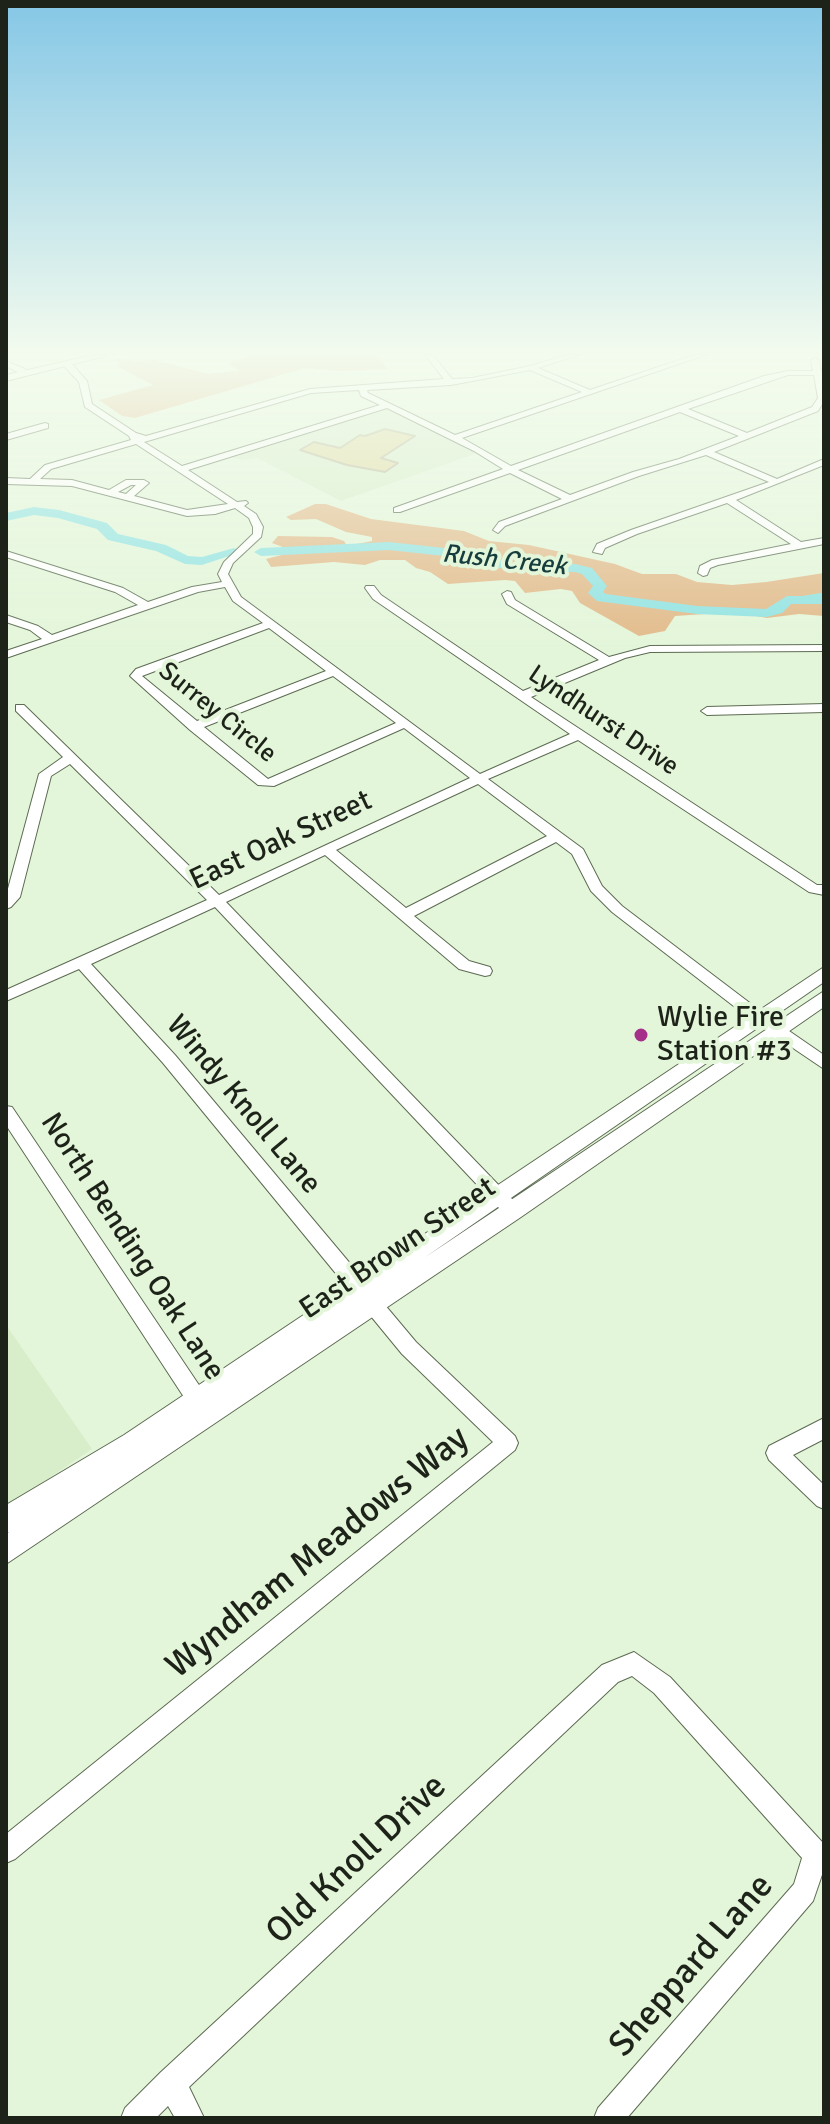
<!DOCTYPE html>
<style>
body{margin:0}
#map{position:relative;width:830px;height:2124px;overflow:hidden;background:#e4f6da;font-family:Signika,sans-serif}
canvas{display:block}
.frame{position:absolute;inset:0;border:8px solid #1d2319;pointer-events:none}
</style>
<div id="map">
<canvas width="830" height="2124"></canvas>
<div class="frame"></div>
</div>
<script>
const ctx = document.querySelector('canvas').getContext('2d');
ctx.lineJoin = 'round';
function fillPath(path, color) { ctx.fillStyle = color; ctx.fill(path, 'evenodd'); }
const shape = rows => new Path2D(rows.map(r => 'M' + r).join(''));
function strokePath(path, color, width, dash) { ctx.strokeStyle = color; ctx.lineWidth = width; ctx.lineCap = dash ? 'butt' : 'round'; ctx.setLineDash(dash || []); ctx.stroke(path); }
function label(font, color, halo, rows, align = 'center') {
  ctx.font = font + ' Signika,sans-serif'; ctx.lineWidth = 8; ctx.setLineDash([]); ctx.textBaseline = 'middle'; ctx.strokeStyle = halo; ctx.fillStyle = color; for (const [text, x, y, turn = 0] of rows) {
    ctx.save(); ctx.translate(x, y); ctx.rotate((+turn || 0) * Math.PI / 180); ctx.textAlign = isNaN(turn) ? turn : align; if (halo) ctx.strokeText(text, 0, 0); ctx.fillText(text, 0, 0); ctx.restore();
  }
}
const built = shape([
 [387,408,478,453,341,501,257,458,242,460,230,457],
 [6,1325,92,1449,6,1507]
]);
const green = shape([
 [254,355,376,355,388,369,340,371,305,368,135,418,122,416,99,400,153,385,117,366,121,364,114,360,119,358,136,362,155,360,208,374,239,371,228,363],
 [315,504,326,504,371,519,464,531,489,541,529,545,615,564,642,574,676,574,697,582,732,585,766,582,824,573,824,616,799,614,767,618,735,612,675,616,665,631,639,636,580,603,572,591,561,589,525,593,515,581,505,580,448,584,430,572,416,568,405,560,380,560,365,565,334,562,271,567,266,559,289,553,288,549,272,543,278,536,332,537,344,541,347,546,372,541,372,537,346,532,316,519,291,520,286,517]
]);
const stream = shape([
 [787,600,824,594]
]);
const river = shape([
 [34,507,59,510,107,523,118,534,166,545,188,556,202,557,234,548,241,552,202,565,185,564,156,551,108,540,97,529,58,518,34,515,6,521,6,513,34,507],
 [389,542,444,548,514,563,575,564,592,568,607,586,603,592,606,594,697,606,766,609,787,596,824,596,824,604,791,604,782,613,767,617,697,614,597,601,588,593,593,586,582,574,575,572,514,571,444,556,389,550,261,556,254,552,261,548,389,542]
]);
const building = shape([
 [385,429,415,436,381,458,398,463,385,472,347,465,300,450,314,442,340,448,360,435,365,436,385,429]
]);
const minor = shape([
 [425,355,433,355,452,379,472,378,530,366,567,355,578,355,538,368,590,390,694,355,705,355,462,438,511,466,764,376,788,371,813,371,811,360,815,358,819,360,821,371,824,371,824,375,822,375,824,401,818,411,714,452,777,479,824,459,824,465,736,500,801,542,824,538,824,544,718,565,710,568,707,575,703,576,698,573,700,566,712,560,791,544,727,503,637,534,605,548,602,554,593,552,597,544,631,530,769,482,706,455,639,476,505,526,498,533,493,530,499,522,562,499,510,473,400,512,394,512,394,508,503,469,474,451,387,408,188,470,237,502,246,501,248,503,244,506,256,514,263,527,261,537,233,563,228,574,241,597,480,774,570,734,373,599,365,588,366,586,374,586,381,595,523,691,599,660,507,604,502,594,507,591,511,592,515,600,609,657,650,646,824,645,824,651,650,652,625,658,531,697,817,885,824,885,824,895,809,892,578,740,488,779,583,849,602,886,622,906,763,1013,824,1055,824,1069,753,1021,612,912,591,891,572,854,556,842,414,916,469,961,490,967,492,971,490,975,485,976,459,969,325,855,226,902,512,1199,515,1204,512,1209,506,1211,500,1209,215,907,91,964,175,1055,416,1342,515,1436,518,1443,515,1450,15,1859,6,1863,6,1834,493,1442,402,1354,163,1063,79,969,6,1001,6,990,207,900,70,764,51,776,20,897,11,907,6,909,6,896,39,774,63,757,16,711,16,705,24,705,219,895,470,778,404,728,274,786,258,785,190,730,130,676,136,669,263,623,233,601,225,587,198,592,6,658,6,651,42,639,30,630,6,622,6,615,38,626,52,635,138,605,115,592,6,557,6,551,123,588,148,602,192,587,222,582,218,574,224,562,253,534,253,527,249,518,235,508,215,514,187,516,72,486,6,484,6,478,30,479,45,465,131,440,129,436,85,407,79,382,64,366,64,362,70,362,87,381,92,404,136,433,146,436,310,389,444,379,425,355],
 [530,370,582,392,455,435,368,393,367,390,451,385,530,370],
 [788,375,814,375,818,398,812,407,747,433,688,409,788,375],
 [359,390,361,396,380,405,182,466,144,442,311,393,359,390],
 [680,412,739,436,679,459,633,472,570,495,518,470,680,412],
 [136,444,228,504,187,510,134,496,149,483,144,480,126,480,109,490,72,480,40,479,51,469,136,444],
 [131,485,136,485,126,494,118,492,131,485],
 [269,628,326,671,197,721,142,676,269,628],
 [333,676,396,723,268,779,204,727,333,676],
 [478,784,547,836,406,908,336,850,478,784],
 [6,361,25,369,26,371,19,373,6,366,6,361],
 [45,423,48,424,48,428,6,440,6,434,45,423],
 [824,704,824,712,707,715,701,711,707,707,824,704],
 [6,1106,12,1107,209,1400,212,1407,209,1414,202,1416,195,1414,6,1125,6,1106],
 [824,1418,824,1439,793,1455,824,1485,824,1509,817,1506,769,1460,766,1453,769,1446,824,1418],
 [634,1652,670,1677,824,1844,824,1869,813,1901,627,2118,594,2118,598,2108,794,1884,802,1858,654,1693,632,1676,618,1682,189,2087,204,2118,175,2118,168,2106,156,2118,121,2118,125,2108,161,2072,602,1665,634,1652]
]);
const major = shape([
 [93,355,109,355,6,381,6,375,93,355],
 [824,967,824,982,424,1258,824,991,824,1007,521,1217,6,1564,6,1534,9,1532,6,1533,6,1505,124,1435,824,967]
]);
const markers = [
 [641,1035,8,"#a53089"]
];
const farWaternames = [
 ["Rush Creek",504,561,6]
];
const farStreetnames = [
 ["Surrey Circle",217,713,39],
 ["Lyndhurst Drive",603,721,34]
];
const streetNames = [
 ["East Oak Street",281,841,-25],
 ["Windy Knoll Lane",243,1105,50],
 ["North Bending Oak Lane",132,1247,57],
 ["East Brown Street",398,1249,-34]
];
const poiNames = [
 ["Wylie Fire",657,1018],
 ["Station #3",657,1052]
];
const nearStreetnames = [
 ["Wyndham Meadows Way",318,1553,-39],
 ["Old Knoll Drive",357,1860,-43],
 ["Sheppard Lane",692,1966,-49]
];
fillPath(built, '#d8edca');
fillPath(green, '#e2ba8a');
strokePath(stream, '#92e3e3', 3);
fillPath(river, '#92e3e3');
fillPath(building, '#dfd89b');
strokePath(building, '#b8b597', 2);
strokePath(minor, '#5c6b52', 2);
strokePath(major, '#5c6b52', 2);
fillPath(minor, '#fff');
fillPath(major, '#fff');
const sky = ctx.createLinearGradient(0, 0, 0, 652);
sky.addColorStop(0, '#85c7e6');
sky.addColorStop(0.54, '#f3fbee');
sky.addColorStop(1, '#f3fbee00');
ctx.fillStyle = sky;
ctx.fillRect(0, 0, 830, 652);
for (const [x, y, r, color] of markers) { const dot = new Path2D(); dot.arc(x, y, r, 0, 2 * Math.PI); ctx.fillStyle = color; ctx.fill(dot); strokePath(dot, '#e4f6da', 3); }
label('italic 26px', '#163d3d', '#e4f6da', farWaternames);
label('26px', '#1d2319', '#e4f6da', farStreetnames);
label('30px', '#1d2319', '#e4f6da', streetNames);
label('30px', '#1d2319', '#e4f6da', poiNames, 'left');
label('36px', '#1d2319', '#e4f6da', nearStreetnames);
</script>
